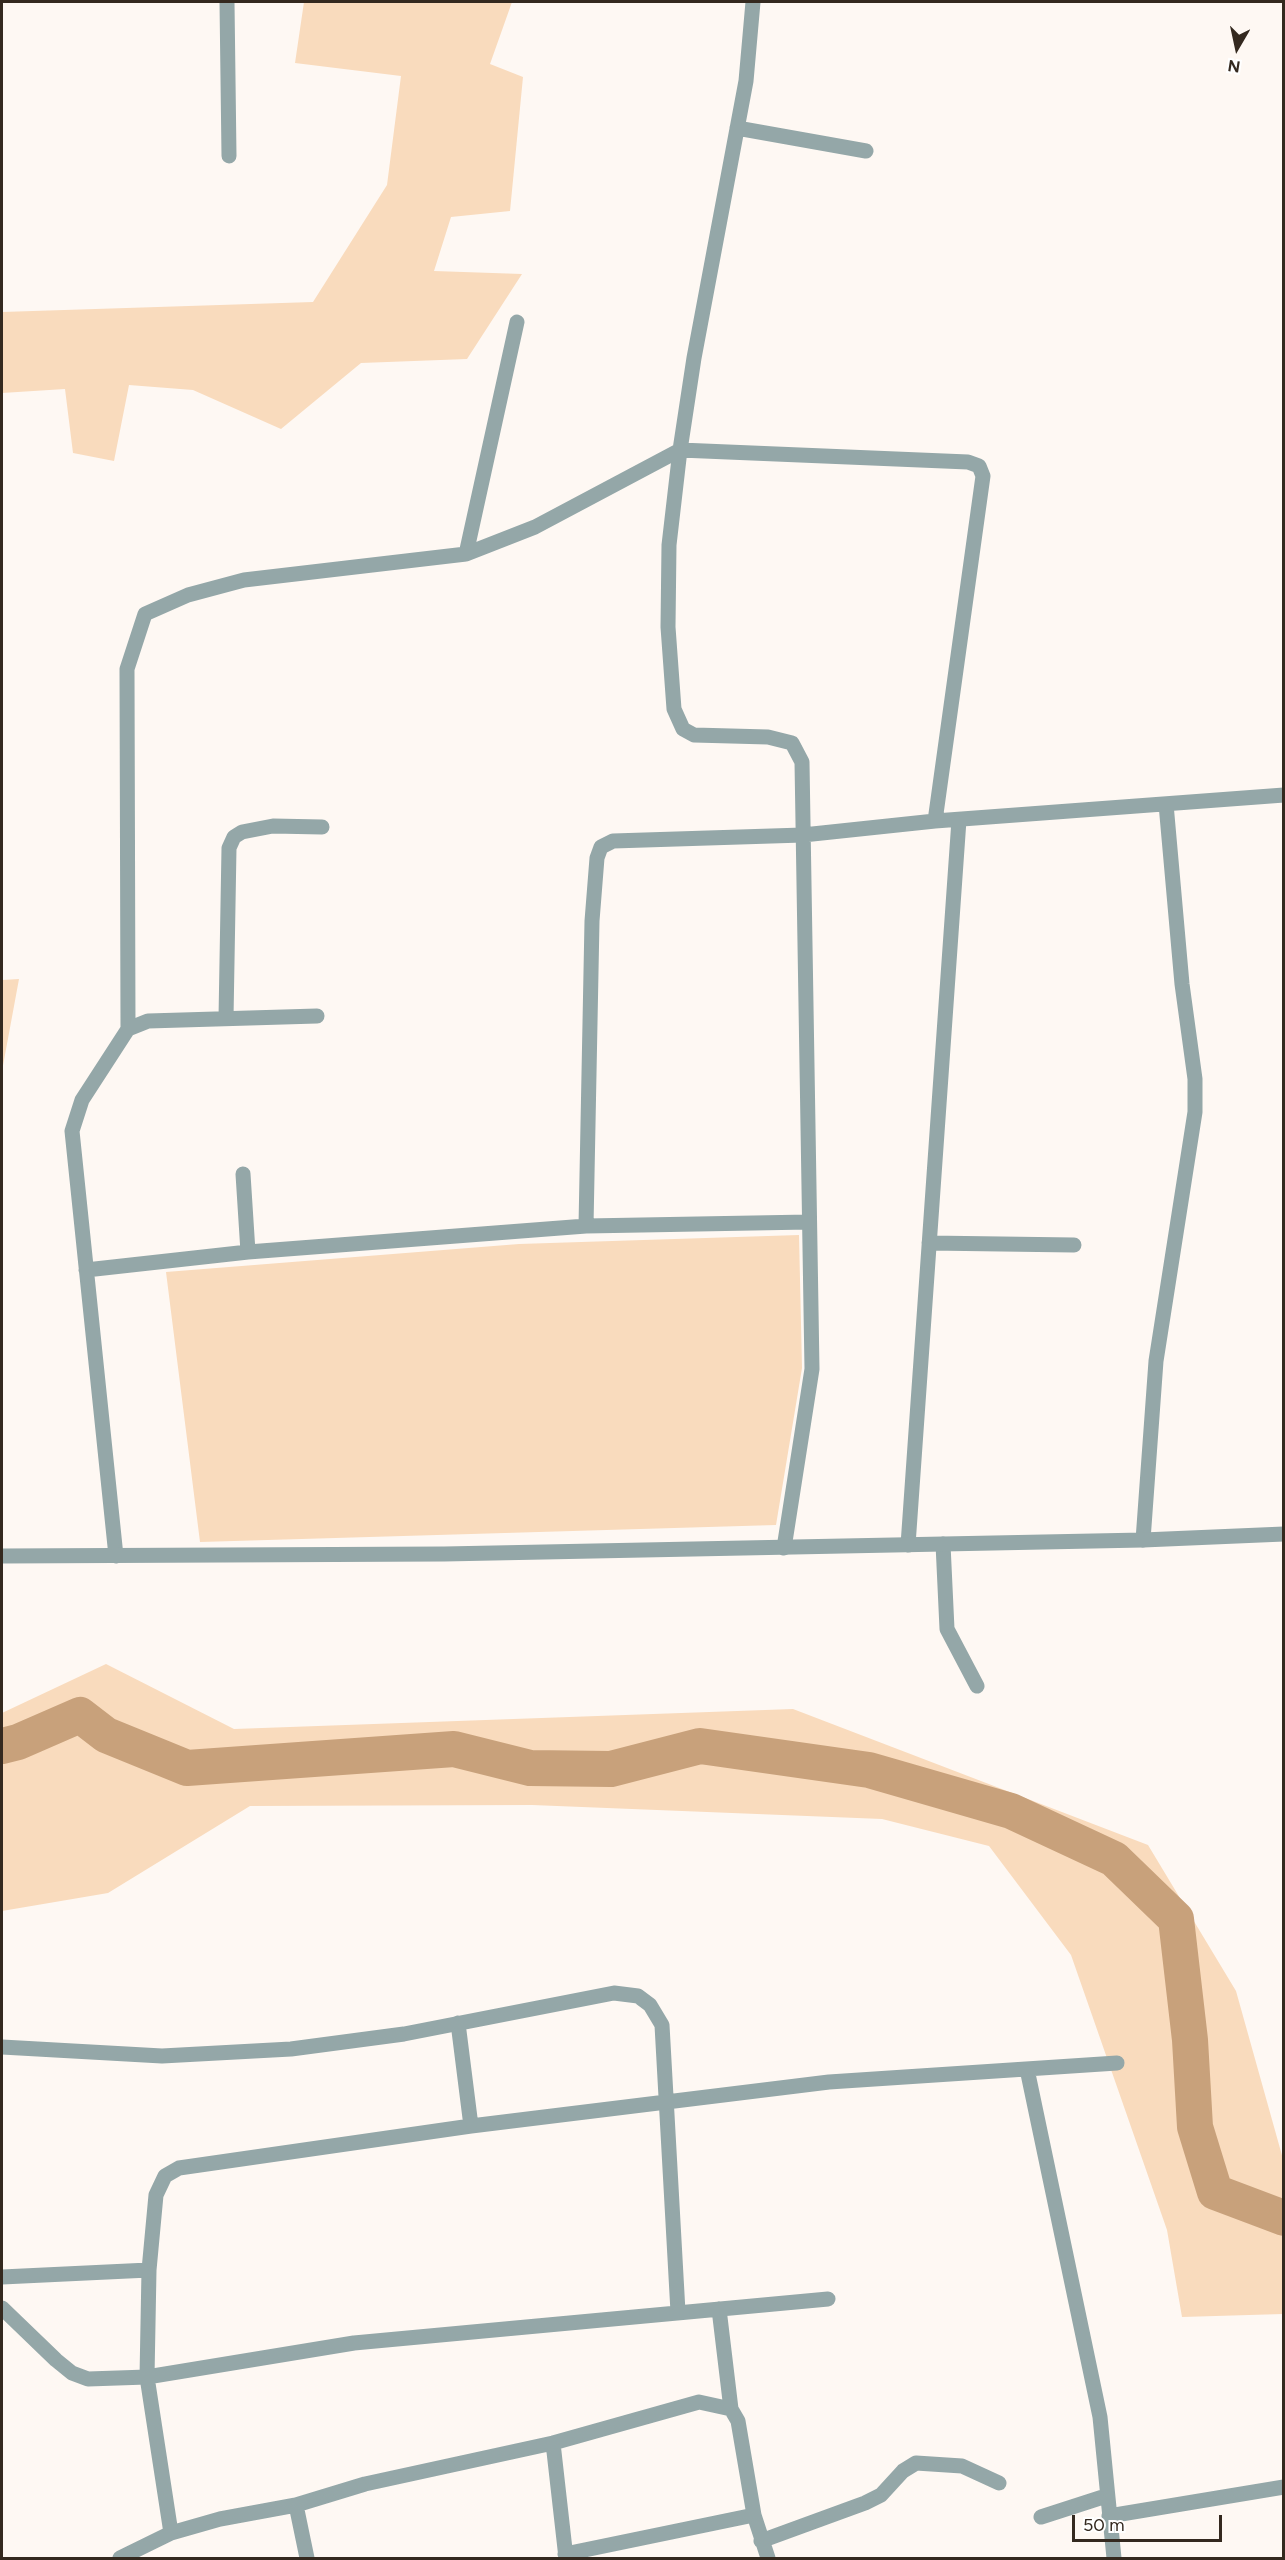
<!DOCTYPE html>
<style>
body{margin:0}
#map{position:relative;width:1285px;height:2560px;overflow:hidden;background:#fef8f3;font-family:Figtree,sans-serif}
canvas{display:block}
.frame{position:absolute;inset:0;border:3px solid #34291f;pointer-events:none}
.north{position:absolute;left:1207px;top:18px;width:60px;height:60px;-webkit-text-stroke:4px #fff;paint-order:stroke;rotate:189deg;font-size:16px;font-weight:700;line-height:24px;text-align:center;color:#34291f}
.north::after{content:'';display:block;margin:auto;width:21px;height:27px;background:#34291f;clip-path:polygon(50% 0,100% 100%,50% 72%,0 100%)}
.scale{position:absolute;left:1072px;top:2515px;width:150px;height:27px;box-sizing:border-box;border:3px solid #34291f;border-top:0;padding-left:8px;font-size:18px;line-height:21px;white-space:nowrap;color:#34291f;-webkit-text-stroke:4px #fff;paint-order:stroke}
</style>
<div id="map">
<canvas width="1285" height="2560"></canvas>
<div class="frame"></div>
<div class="north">N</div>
<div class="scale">50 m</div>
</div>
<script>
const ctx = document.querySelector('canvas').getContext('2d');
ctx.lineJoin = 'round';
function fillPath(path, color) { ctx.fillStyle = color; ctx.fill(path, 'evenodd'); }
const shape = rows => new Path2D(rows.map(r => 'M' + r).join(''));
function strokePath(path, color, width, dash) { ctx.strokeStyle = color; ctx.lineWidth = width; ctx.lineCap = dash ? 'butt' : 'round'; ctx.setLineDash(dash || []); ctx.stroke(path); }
const green = shape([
 [304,2,512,2,490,64,523,77,510,211,451,217,434,271,522,274,467,359,361,363,281,429,193,390,129,385,114,461,73,453,65,389,2,393,2,312,313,302,387,185,401,76,295,63],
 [19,979,2,1071,2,980],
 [799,1235,802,1368,776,1525,200,1542,166,1272,519,1244],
 [106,1664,234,1729,793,1709,1148,1845,1236,1991,1283,2159,1283,2314,1182,2317,1167,2230,1071,1955,989,1846,882,1819,532,1805,250,1806,108,1893,2,1911,2,1713]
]);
const river = shape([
 [2,1746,18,1742,80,1715,106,1735,187,1768,454,1749,530,1768,611,1769,700,1746,869,1770,1011,1811,1114,1859,1176,1919,1190,2040,1195,2127,1215,2192,1284,2218]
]);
const minor = shape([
 [227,2,229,156],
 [753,2,746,81,694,358,680,450,669,545,668,627,674,709,683,729,694,735,768,737,792,743,802,762,812,1369,784,1548],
 [737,128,866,151],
 [466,554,517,322],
 [226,1018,229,848,234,837,242,832,273,826,322,827],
 [128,1029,148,1021,317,1016],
 [243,1174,248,1252],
 [586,1226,592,921,597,858,601,847,613,841,803,835,935,821,1284,795],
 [929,1243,1074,1245],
 [86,1270,248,1252,586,1226,809,1222],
 [1143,1540,1156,1361,1195,1112,1195,1079,1182,984,1166,804],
 [943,1544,947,1629,977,1686],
 [908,1545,959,820],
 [116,1556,72,1131,82,1100,128,1029,127,669,145,614,188,595,244,580,466,554,535,527,680,450,968,462,979,466,983,476,935,821],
 [458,2023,471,2126],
 [2,2047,162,2056,291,2049,404,2034,614,1993,638,1996,650,2005,662,2025,678,2312],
 [1027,2069,1100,2417,1114,2558],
 [2,2277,149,2270],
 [2,2308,56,2360,72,2373,88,2379,147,2377,354,2343,828,2299],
 [719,2309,731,2409],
 [553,2443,566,2558],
 [296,2505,307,2558],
 [1109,2516,1284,2487],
 [1041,2517,1106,2496],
 [171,2533,147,2377,149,2270,156,2195,165,2176,179,2168,471,2126,829,2082,1117,2063],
 [761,2541,865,2503,881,2495,903,2471,916,2463,962,2466,999,2483],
 [565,2554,754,2515],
 [120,2558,171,2533,220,2519,296,2505,365,2484,553,2443,699,2402,731,2409,738,2421,754,2515,768,2558]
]);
const tertiary = shape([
 [2,1556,444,1554,1143,1540,1284,1534]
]);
fillPath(green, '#f9dbbd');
strokePath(river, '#c8a17b', 36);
strokePath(minor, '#94a7a8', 15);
strokePath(tertiary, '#94a7a8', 15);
</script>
